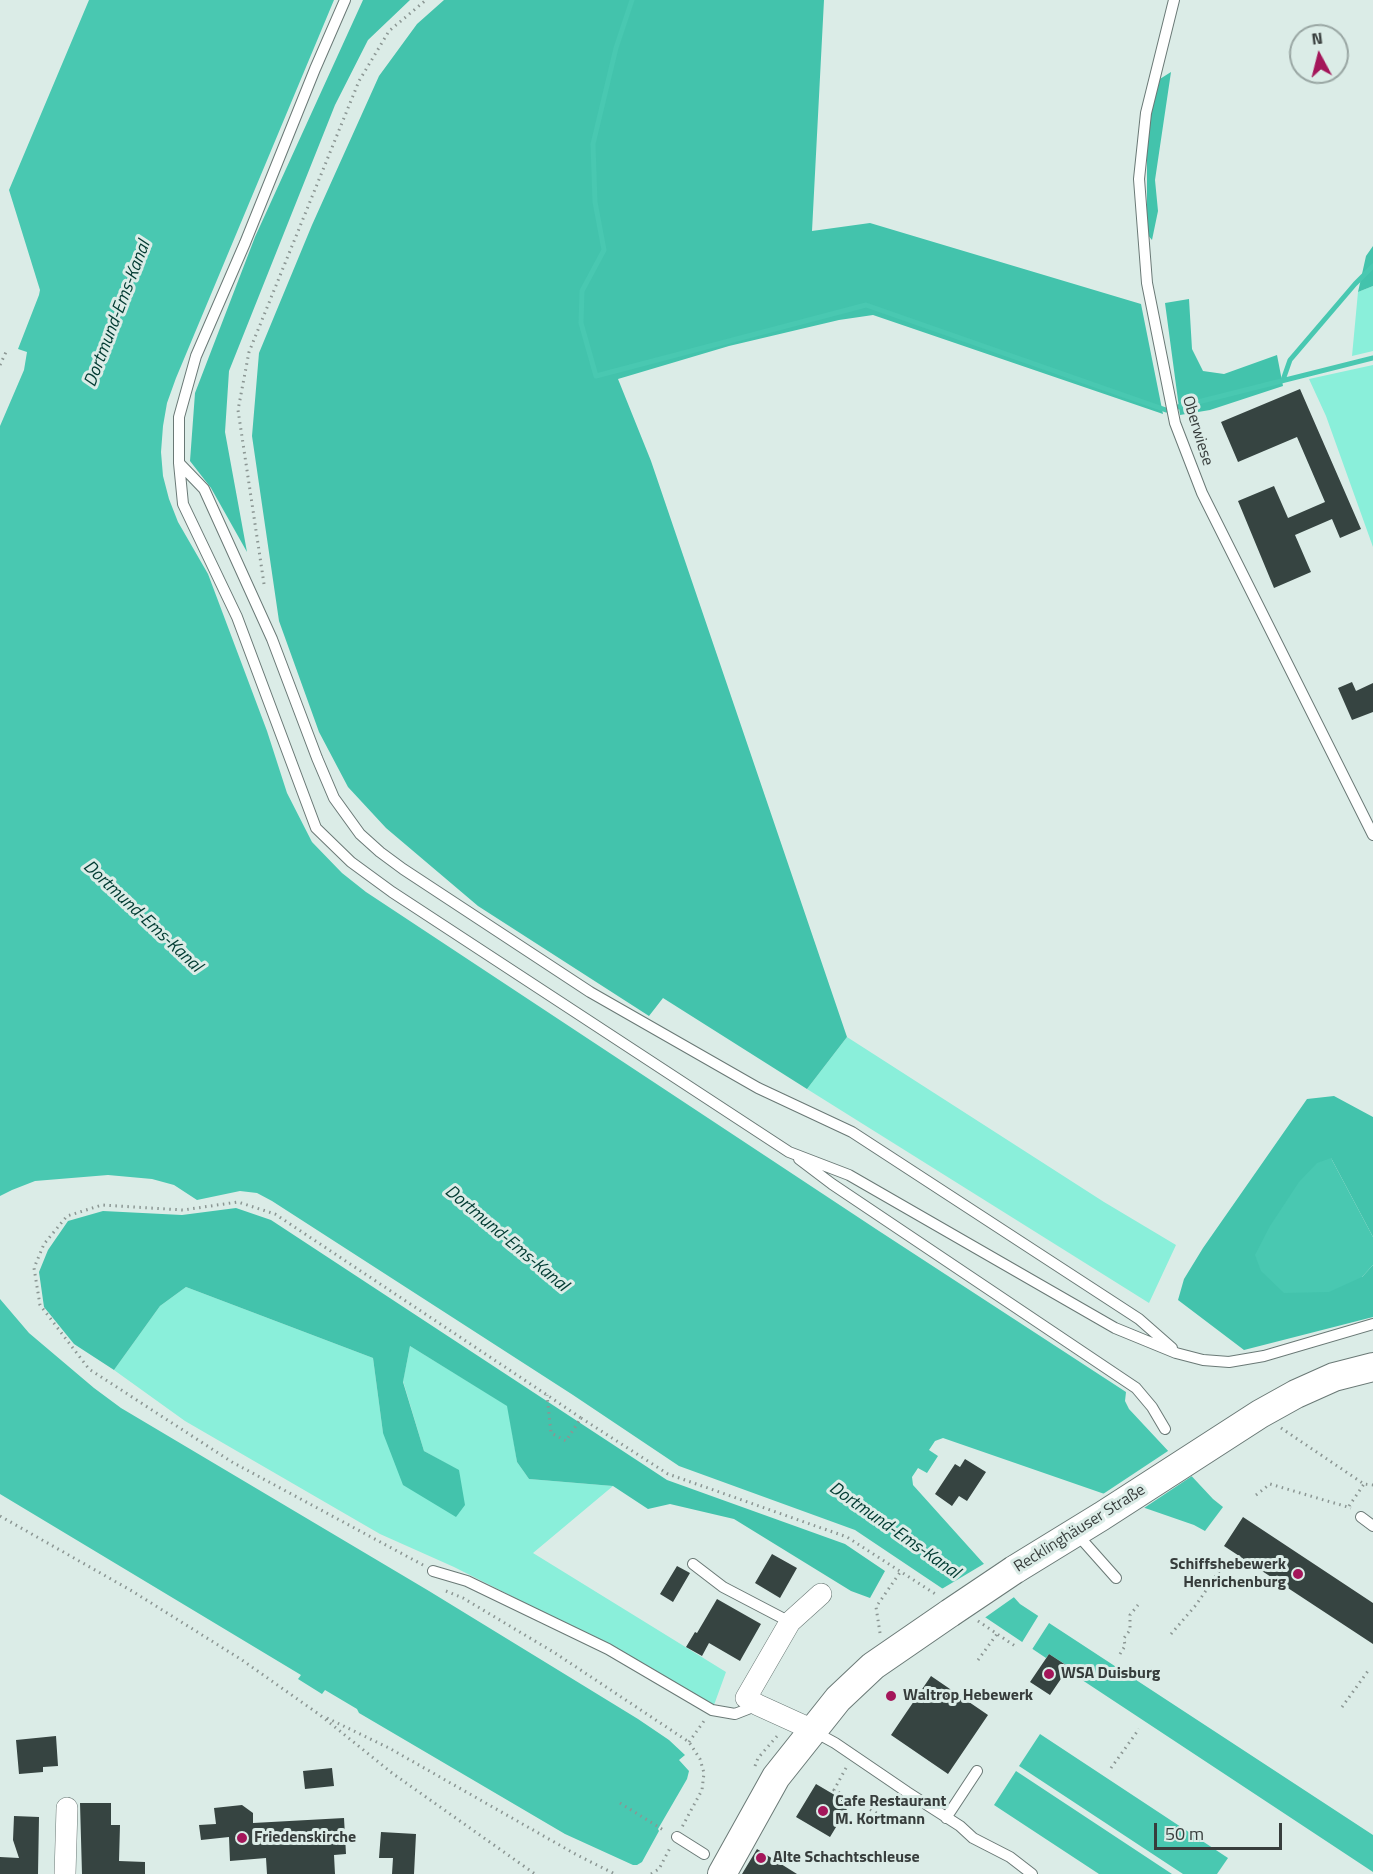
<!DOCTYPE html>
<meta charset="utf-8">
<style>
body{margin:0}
#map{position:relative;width:1373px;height:1874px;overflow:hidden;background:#dbece7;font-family:"Titillium Web",sans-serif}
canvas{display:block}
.north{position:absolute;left:1289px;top:24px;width:60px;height:60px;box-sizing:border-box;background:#dbece7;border:2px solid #99a6a3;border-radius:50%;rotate:353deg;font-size:16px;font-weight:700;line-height:24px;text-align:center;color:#373d3c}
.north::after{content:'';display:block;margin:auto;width:21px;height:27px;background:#a4165a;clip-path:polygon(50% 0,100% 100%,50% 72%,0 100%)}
.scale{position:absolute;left:1154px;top:1823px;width:128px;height:27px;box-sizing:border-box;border:3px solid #373d3c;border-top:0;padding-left:8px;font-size:18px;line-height:21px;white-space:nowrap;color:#373d3c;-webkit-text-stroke:4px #dbece7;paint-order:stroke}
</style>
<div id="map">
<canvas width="1373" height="1874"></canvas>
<div class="north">N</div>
<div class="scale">50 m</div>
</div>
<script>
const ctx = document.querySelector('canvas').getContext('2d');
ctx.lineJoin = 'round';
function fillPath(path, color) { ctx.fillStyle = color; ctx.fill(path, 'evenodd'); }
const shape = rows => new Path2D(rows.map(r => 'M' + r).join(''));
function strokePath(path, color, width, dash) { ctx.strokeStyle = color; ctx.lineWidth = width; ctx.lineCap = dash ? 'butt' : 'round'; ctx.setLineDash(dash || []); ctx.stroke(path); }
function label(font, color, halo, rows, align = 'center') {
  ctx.font = font + ' "Titillium Web",sans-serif'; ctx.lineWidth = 6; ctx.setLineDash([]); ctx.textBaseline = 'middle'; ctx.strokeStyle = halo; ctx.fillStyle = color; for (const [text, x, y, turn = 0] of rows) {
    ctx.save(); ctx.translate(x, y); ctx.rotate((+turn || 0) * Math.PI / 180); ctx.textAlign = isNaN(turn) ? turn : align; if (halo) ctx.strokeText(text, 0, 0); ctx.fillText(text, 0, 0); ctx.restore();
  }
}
const green = shape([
 [1373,286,1373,351,1352,356,1358,292],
 [1373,365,1373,547,1326,416,1309,379],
 [847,1037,1104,1202,1176,1245,1149,1303,807,1089],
 [186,1287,373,1358,383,1433,459,1471,424,1451,403,1381,410,1346,508,1406,517,1462,529,1479,613,1486,533,1553,726,1672,714,1705,581,1631,454,1567,380,1534,185,1421,114,1370,160,1306]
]);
const forest = shape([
 [363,0,410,0,368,40,335,105,229,371,225,432,247,552,211,488,190,461,195,393,255,237],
 [444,0,824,0,812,231,870,223,1141,304,1163,414,873,315,839,320,729,346,618,379,651,461,847,1037,807,1089,663,998,649,1016,478,906,386,828,348,787,319,732,279,621,252,436,259,353,312,225,379,76,417,24],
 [1171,72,1155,180,1158,211,1152,240,1147,234,1147,136,1155,82],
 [1373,246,1373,286,1358,292,1366,256],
 [1189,299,1192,349,1203,371,1224,374,1277,355,1283,386,1210,410,1180,415,1165,303],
 [1334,1096,1373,1117,1373,1237,1331,1158,1362,1277,1373,1265,1373,1317,1244,1350,1178,1300,1184,1279,1203,1248,1307,1099],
 [236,1208,271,1220,667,1480,845,1544,885,1571,870,1598,851,1591,734,1519,670,1504,648,1509,613,1486,529,1479,517,1462,507,1406,410,1346,403,1382,424,1451,459,1470,465,1505,456,1517,403,1485,383,1433,373,1358,186,1287,160,1306,114,1370,74,1344,44,1307,39,1272,48,1250,68,1221,103,1211,182,1215]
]);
const water = shape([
 [89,0,334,0,176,378,167,403,163,426,161,452,163,476,169,499,178,522,208,574,267,731,287,793,312,842,342,873,366,892,879,1231,1126,1392,1125,1401,1129,1409,1213,1499,1223,1507,1205,1531,1194,1525,943,1438,935,1441,929,1450,938,1456,927,1473,918,1468,912,1477,913,1485,1020,1604,1373,1835,1373,1872,1070,1672,1071,1668,1049,1654,1046,1658,855,1530,679,1466,573,1395,272,1201,257,1193,240,1191,197,1200,174,1185,152,1179,108,1175,35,1181,12,1190,0,1196,0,426,24,370,27,352,18,349,39,295,40,290,9,190],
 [1331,1158,1373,1237,1373,1265,1362,1277,1329,1292,1284,1293,1261,1271,1255,1255,1270,1226,1299,1182,1317,1163],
 [0,1299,29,1333,94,1388,121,1408,429,1591,638,1719,669,1740,685,1755,679,1760,689,1771,687,1779,658,1829,659,1831,642,1862,637,1865,633,1865,565,1834,359,1713,357,1709,325,1690,322,1694,298,1679,301,1675,0,1494],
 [1040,1734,1228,1858,1217,1874,1183,1874,1019,1766],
 [1016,1771,1172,1874,1099,1874,994,1805]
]);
const pier = shape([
 [1171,1449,1195,1474,1141,1510,1100,1496],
 [987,1562,1017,1595,983,1619,940,1590],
 [1040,1613,1051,1620,1031,1651,1021,1644]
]);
const stream = shape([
 [632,0,616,48,593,144,595,202,604,250,582,291,581,323,596,376,866,305,1166,410,1373,358],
 [1283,380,1290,360,1355,284,1373,266]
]);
const building = shape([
 [1300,389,1361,529,1340,538,1332,519,1295,535,1311,572,1274,588,1238,501,1274,486,1288,518,1325,502,1297,437,1238,462,1221,422],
 [1352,682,1356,691,1373,683,1373,712,1352,720,1338,688],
 [965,1459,986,1472,967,1501,959,1496,952,1506,935,1494,955,1464,960,1467],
 [1243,1517,1373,1603,1373,1644,1224,1546],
 [772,1554,797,1568,780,1598,755,1583],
 [677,1566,690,1573,673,1602,660,1594],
 [717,1599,761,1624,740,1661,709,1643,702,1656,686,1647,695,1632,697,1633],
 [1049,1654,1069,1667,1050,1695,1030,1682],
 [931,1676,988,1715,948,1774,891,1735],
 [56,1736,58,1766,43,1767,43,1772,19,1774,16,1740],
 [332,1768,334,1786,305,1789,303,1771],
 [816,1784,850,1804,830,1837,796,1817],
 [80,1803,111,1803,111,1825,120,1825,119,1861,145,1862,145,1874,82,1874],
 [242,1805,253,1813,253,1823,344,1818,346,1854,334,1855,335,1874,267,1874,266,1858,230,1861,229,1837,201,1840,199,1825,216,1824,214,1808],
 [14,1816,39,1817,38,1874,0,1874,0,1857,19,1858,13,1840],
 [381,1832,416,1834,414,1874,392,1874,393,1858,379,1858],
 [757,1849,797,1874,742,1874]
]);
const path = shape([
 [0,365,6,352],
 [264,584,238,410,249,352,359,81,389,31,426,0],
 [581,1418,668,1474,847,1537,937,1595],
 [1281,1428,1364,1484,1373,1485],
 [1256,1495,1270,1484,1351,1508],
 [1349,1506,1364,1484],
 [0,1516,132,1591,242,1660,320,1715,392,1773,535,1874],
 [423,1565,232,1462,89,1369,40,1305,34,1268,44,1244,67,1216,102,1205,183,1210,238,1202,275,1214,547,1395,581,1418,566,1441,551,1433,547,1395],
 [446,1591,463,1598,555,1653,689,1742,700,1759,704,1773,702,1790,682,1827],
 [978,1621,1015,1646],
 [880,1633,876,1607,901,1571],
 [1171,1634,1196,1605,1222,1567],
 [1120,1654,1125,1646,1124,1638,1130,1630,1130,1615,1138,1605],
 [978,1660,997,1634],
 [1342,1707,1368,1671],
 [327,1718,389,1748,577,1855,615,1874],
 [689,1742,704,1721],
 [755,1766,758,1758,778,1735],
 [846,1768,834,1790,886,1818],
 [1111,1768,1139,1729],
 [620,1803,665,1831],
 [651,1874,659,1869,670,1848]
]);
const lane = shape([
 [345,0,315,69,245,243,196,356,179,417,179,463,183,504,237,617,316,828,351,862,392,892,789,1152,849,1175,1115,1328,1176,1353,1203,1360,1229,1362,1264,1356,1373,1324],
 [1174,0,1146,113,1139,179,1147,283,1175,423,1202,493,1373,835],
 [179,463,204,489,272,639,317,758,334,798,360,834,380,852,403,869,590,992,758,1088,852,1132,1139,1319,1172,1348],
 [799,1159,832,1184,1136,1388,1152,1407,1165,1429],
 [1361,1517,1373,1526],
 [1076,1533,1116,1578],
 [693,1564,723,1587,790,1622],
 [433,1571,467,1581,608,1649,712,1710,735,1714,758,1705],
 [813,1731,835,1743,907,1792,960,1826,973,1838,1010,1857,1032,1874],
 [946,1818,977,1771],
 [677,1837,704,1854]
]);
const street = shape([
 [813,1730,758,1705,746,1698,790,1622,821,1594],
 [65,1874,67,1808]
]);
const secondary = shape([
 [1014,1570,1102,1516,1260,1414,1296,1394,1334,1377,1373,1367],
 [722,1874,776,1777,838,1699,873,1666,950,1613]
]);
const secondaryBridge = shape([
 [950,1613,1014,1570]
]);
const markers = [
 [1298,1574,6,"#a4165a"],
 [1049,1674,6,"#a4165a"],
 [891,1696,6,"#a4165a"],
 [823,1811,6,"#a4165a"],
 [242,1838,6,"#a4165a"],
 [761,1858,6,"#a4165a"]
];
const streetNames = [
 ["Oberwiese",1197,431,73],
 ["Recklinghäuser Straße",1080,1529,-32]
];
const poiNames = [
 ["Schiffshebewerk",1286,1565,"right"],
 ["Henrichenburg",1286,1583,"right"],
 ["WSA Duisburg",1061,1674],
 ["Waltrop Hebewerk",903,1696],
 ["Cafe Restaurant",835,1802],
 ["M. Kortmann",835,1820],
 ["Friedenskirche",254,1838],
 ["Alte Schachtschleuse",773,1858]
];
const waterNames = [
 ["Dortmund-Ems-Kanal",118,314,-69],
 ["Dortmund-Ems-Kanal",142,917,43],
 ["Dortmund-Ems-Kanal",506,1239,40],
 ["Dortmund-Ems-Kanal",894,1531,35]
];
fillPath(green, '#8aefda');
fillPath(forest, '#43c3ac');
fillPath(water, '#49c8b1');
fillPath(pier, '#dbece7');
strokePath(stream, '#49c8b1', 5);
fillPath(building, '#364441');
strokePath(lane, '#6a7976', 12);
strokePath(street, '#6a7976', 22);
strokePath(secondary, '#6a7976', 30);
strokePath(path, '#8b9693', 3, [1.5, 4.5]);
strokePath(lane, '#fff', 10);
strokePath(street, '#fff', 21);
strokePath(secondary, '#fff', 28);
strokePath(secondaryBridge, '#6a7976', 30, []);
strokePath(secondaryBridge, '#fff', 28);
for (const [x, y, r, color] of markers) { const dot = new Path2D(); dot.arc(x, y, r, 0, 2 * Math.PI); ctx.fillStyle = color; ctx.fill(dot); strokePath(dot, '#dbece7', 2); }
label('16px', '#373d3c', '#dbece7', streetNames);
label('bold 16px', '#373d3c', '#dbece7', poiNames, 'left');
label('italic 18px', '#003a31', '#dbece7', waterNames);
</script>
